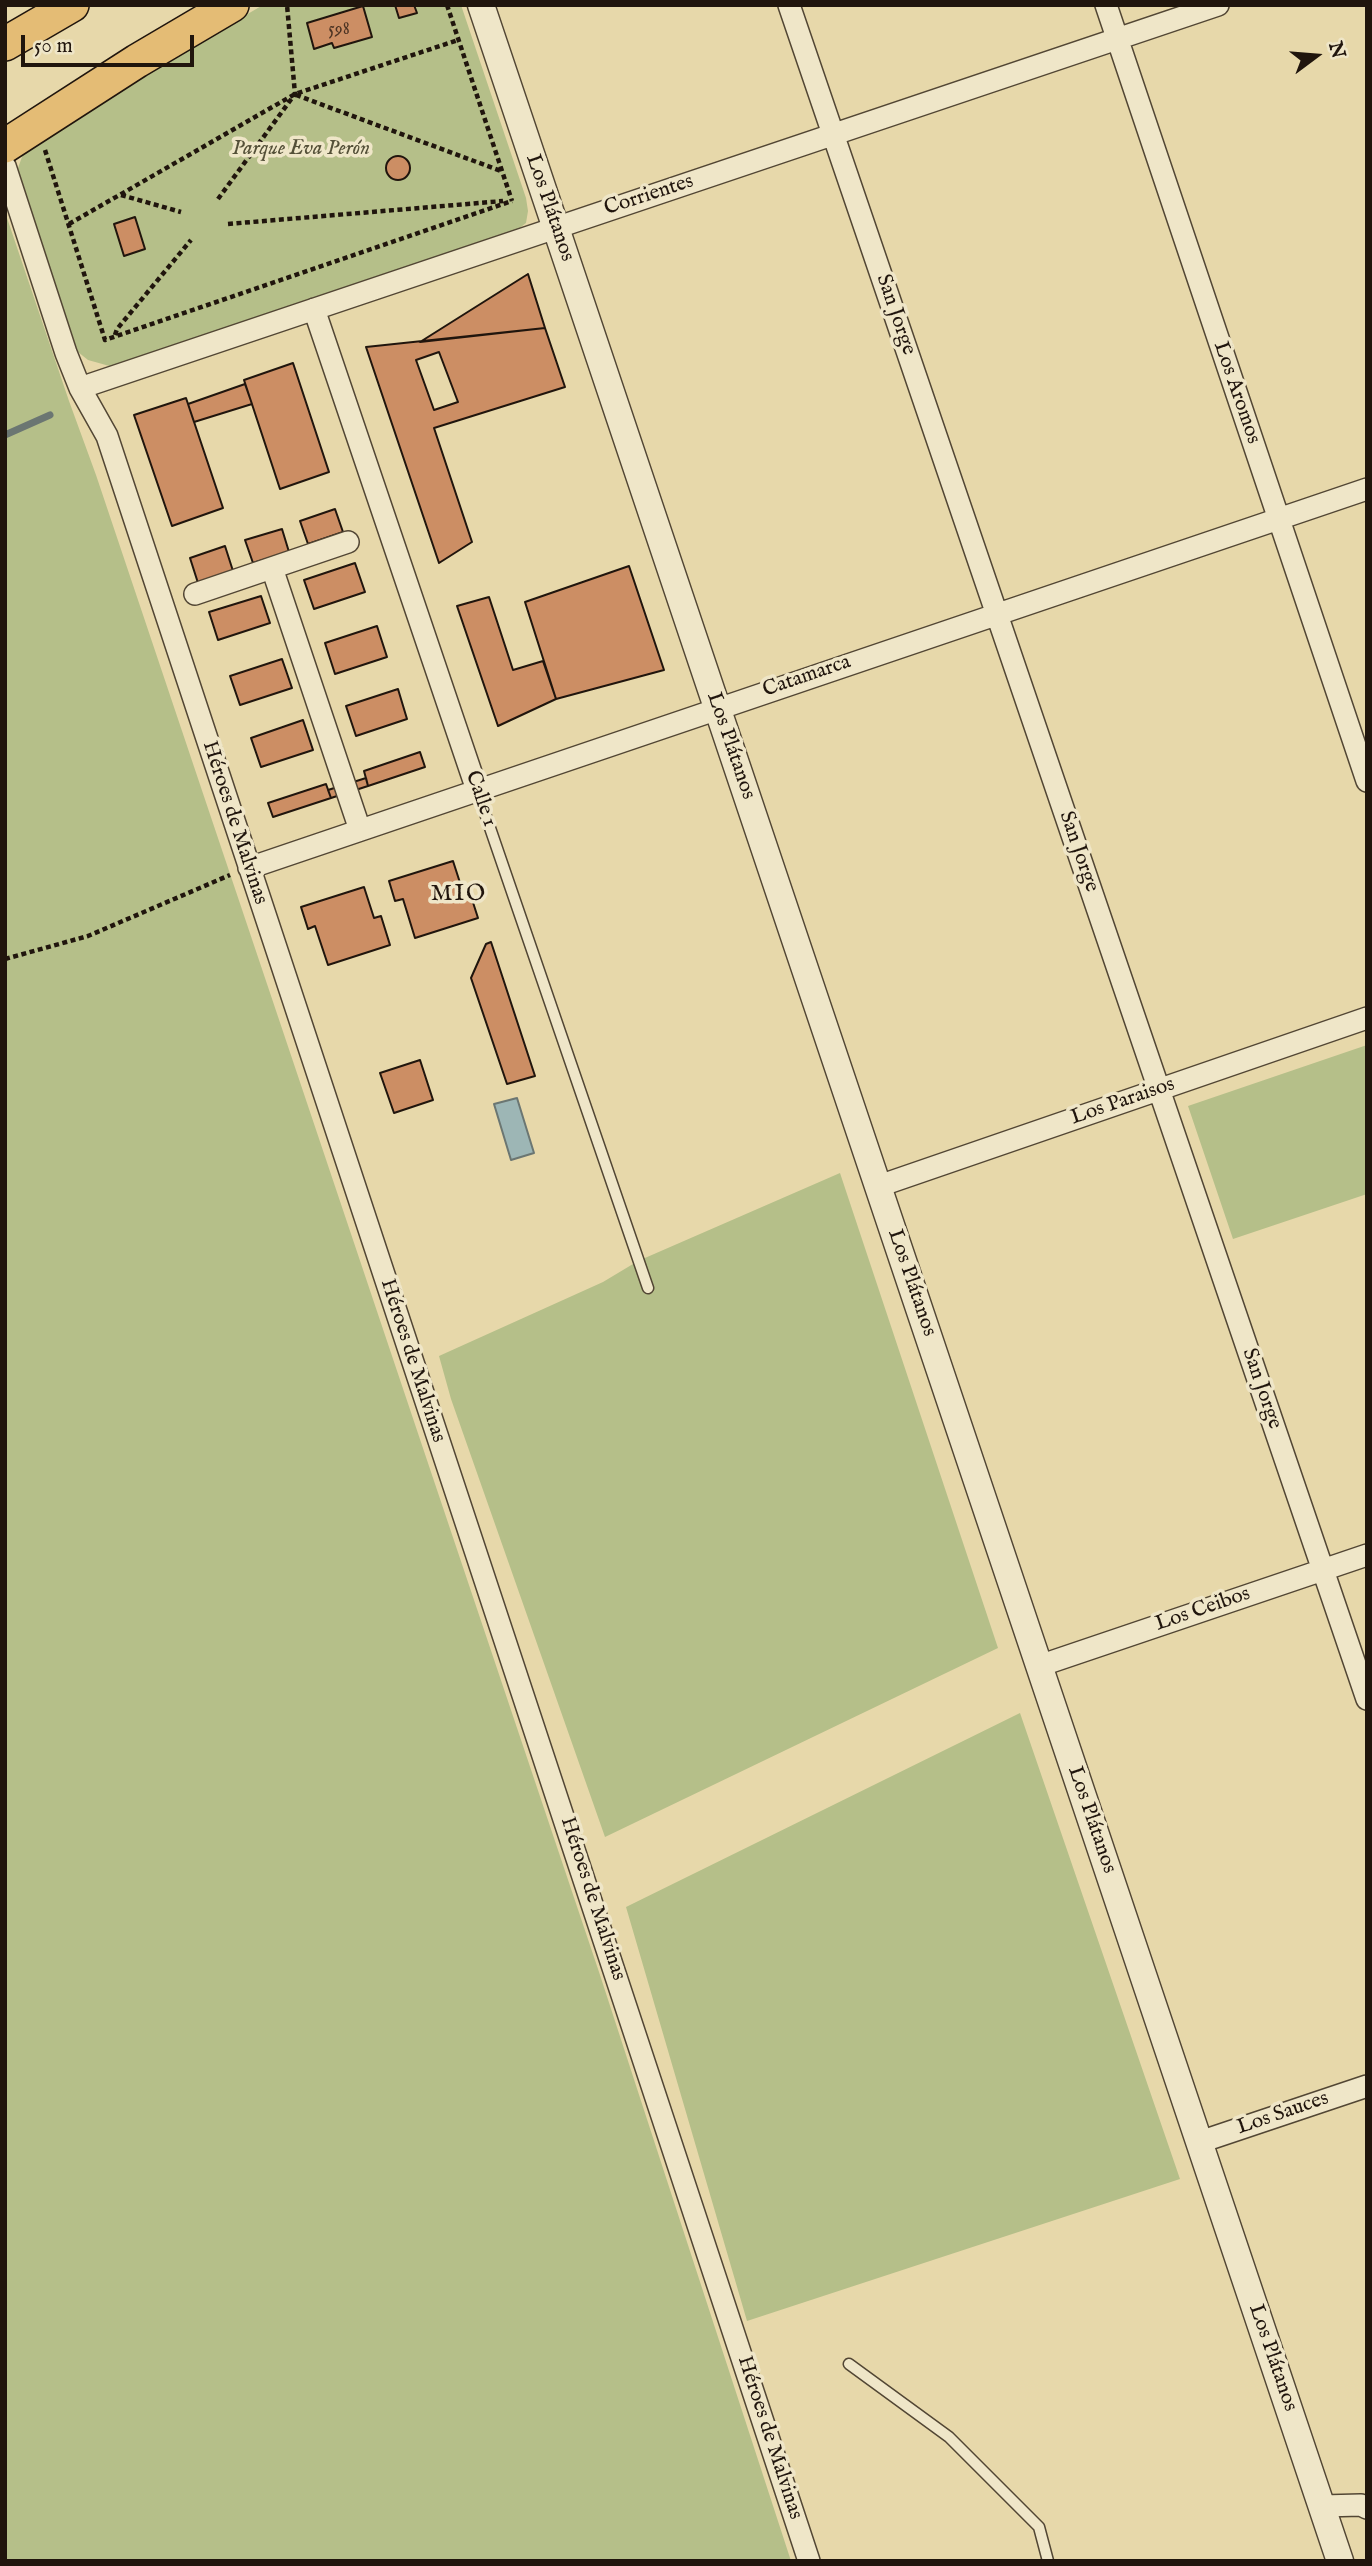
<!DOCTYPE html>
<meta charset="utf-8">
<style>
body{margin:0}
#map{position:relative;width:1372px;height:2566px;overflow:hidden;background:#e7d8aa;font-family:"IM FELL English",serif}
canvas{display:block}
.frame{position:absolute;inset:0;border:7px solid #20150d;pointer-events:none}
.north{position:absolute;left:1281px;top:21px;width:70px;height:70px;-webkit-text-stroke:5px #efe6c8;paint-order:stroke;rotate:74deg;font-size:19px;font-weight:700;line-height:28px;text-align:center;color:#20150d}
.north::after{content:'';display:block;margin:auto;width:24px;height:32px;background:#20150d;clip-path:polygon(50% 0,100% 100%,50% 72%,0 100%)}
.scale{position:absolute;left:21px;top:35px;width:173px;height:32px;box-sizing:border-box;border:4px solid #20150d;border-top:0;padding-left:9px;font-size:21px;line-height:24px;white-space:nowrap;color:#20150d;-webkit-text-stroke:5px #efe6c8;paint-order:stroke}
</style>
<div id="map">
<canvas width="1372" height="2566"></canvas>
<div class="frame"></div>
<div class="north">N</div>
<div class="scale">50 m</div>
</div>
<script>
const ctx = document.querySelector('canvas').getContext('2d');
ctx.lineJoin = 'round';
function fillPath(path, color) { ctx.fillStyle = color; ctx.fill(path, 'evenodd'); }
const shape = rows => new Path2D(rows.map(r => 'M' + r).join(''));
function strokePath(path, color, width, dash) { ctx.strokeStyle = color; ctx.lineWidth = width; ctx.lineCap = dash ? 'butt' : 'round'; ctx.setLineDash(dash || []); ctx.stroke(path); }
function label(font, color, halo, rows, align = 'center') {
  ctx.font = font + ' "IM FELL English",serif'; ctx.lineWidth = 7; ctx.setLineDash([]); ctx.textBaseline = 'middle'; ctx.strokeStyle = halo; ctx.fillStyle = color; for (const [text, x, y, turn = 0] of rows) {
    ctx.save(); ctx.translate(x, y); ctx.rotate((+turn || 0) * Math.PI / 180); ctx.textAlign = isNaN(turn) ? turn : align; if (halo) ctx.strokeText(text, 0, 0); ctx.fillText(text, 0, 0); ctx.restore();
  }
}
const green = shape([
 [263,5,461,5,526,198,528,211,526,223,517,230,113,367,88,360,78,352,21,185,18,168,27,143],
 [5,212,69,401,96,475,599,1972,791,2561,5,2561],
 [1367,1045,1367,1194,1233,1239,1188,1106],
 [840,1173,998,1648,605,1837,451,1399,439,1356,603,1282,638,1261],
 [1020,1713,1180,2179,747,2321,626,1907]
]);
const water = shape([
 [517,1098,534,1153,511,1160,494,1104,517,1098]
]);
const stream = shape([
 [5,435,50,415]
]);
const building = shape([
 [395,5,414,5,417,13,399,18,395,5],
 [363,6,372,37,334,48,332,43,314,49,307,23,363,6],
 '386 168a12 12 0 1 1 24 0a12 12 0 1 1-24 0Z',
 [135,217,145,249,124,256,114,224,135,217],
 [528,274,545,328,420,342,528,274],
 [545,328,565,387,434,428,472,542,439,563,366,347,545,328],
 [439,352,458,402,434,410,416,360,439,352],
 [293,363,329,472,280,489,244,380,293,363],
 [245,384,252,404,194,422,188,404,245,384],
 [186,398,223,508,172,526,134,415,186,398],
 [335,509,343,532,308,544,300,521,335,509],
 [282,529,289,552,253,563,245,540,282,529],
 [225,546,233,571,198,583,190,558,225,546],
 [355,563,365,592,314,609,304,580,355,563],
 [629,566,664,670,556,699,525,602,629,566],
 [261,596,270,623,218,640,209,612,261,596],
 [489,597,513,670,543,661,556,699,498,726,457,606,489,597],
 [377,626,387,657,335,674,325,643,377,626],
 [282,659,292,688,240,705,230,676,282,659],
 [398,689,407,719,356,736,346,706,398,689],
 [303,720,313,750,261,767,251,738,303,720],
 [420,752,425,767,368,786,364,771,420,752],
 [366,778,368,786,331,798,328,790,366,778],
 [326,784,331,798,273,817,268,803,326,784],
 [453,861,463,892,469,890,478,918,415,938,403,899,395,901,389,881,453,861],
 [364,887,374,918,381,916,390,945,328,965,315,926,308,929,301,907,364,887],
 [491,942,535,1076,507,1084,471,978,486,944,491,942],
 [420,1060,433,1100,394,1113,380,1073,420,1060]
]);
const path = shape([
 [447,5,512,201],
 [296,95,501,171],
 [45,150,105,340,512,201],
 [121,195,181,212],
 [218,199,295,94,287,5],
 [69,224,295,94,458,40],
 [228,224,503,201],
 [115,335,117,329,191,240],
 [5,959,88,936,230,875]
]);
const service = shape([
 [477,790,648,1288],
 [849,2364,949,2437,1039,2527,1048,2561]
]);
const minor = shape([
 [789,5,1367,1699],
 [1106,5,1367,781],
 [5,166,66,353,80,388,107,436,809,2561],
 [314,309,477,790],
 [80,388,1218,5],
 [272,568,360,830],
 [195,594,348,542],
 [249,868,1367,489],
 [879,1186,1367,1018],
 [1039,1666,1367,1555],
 [1200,2142,1367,2086],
 [1322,2506,1361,2505,1367,2508]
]);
const tertiary = shape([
 [481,5,1340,2561]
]);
const primary = shape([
 [5,44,72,5],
 [5,146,137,61,232,5]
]);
const numberNames = [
 ["598",339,30]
];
const parkNames = [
 ["Parque Eva Perón",301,150]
];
const streetNames = [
 ["Corrientes",649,196,-18],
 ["Los Plátanos",549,208,71],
 ["San Jorge",895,315,71],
 ["Los Aromos",1236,393,71],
 ["Catamarca",807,677,-19],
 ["Los Plátanos",730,746,71],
 ["Calle 1",480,799,71],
 ["Héroes de Malvinas",234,823,72],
 ["San Jorge",1078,852,71],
 ["Los Paraisos",1123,1102,-19],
 ["Los Plátanos",911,1283,71],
 ["Héroes de Malvinas",412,1361,72],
 ["San Jorge",1261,1389,71],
 ["Los Ceibos",1203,1610,-19],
 ["Los Plátanos",1091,1820,71],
 ["Héroes de Malvinas",592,1899,72],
 ["Los Sauces",1283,2114,-19],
 ["Los Plátanos",1272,2358,71],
 ["Héroes de Malvinas",769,2438,72]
];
const neighbourhoodNames = [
 ["MIO",459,895]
];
fillPath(green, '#b5bf89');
fillPath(water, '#9db6b5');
strokePath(water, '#6b7672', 2);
strokePath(stream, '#6b7672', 7);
fillPath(building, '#cc8e64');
strokePath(building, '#20150d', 2);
strokePath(service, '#524634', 13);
strokePath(minor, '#524634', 24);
strokePath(tertiary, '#524634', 29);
strokePath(primary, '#20150d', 36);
strokePath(path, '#20150d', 4.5, [5, 3.5]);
strokePath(service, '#efe6c8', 10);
strokePath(minor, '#efe6c8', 21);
strokePath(tertiary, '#efe6c8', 26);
strokePath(primary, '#e4bc75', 33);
label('18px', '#4b3323', null, numberNames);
label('italic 21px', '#545038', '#efe6c8', parkNames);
label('21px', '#20150d', '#efe6c8', streetNames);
ctx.letterSpacing = '2px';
label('23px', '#20150d', '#efe6c8', neighbourhoodNames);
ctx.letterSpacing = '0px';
</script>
